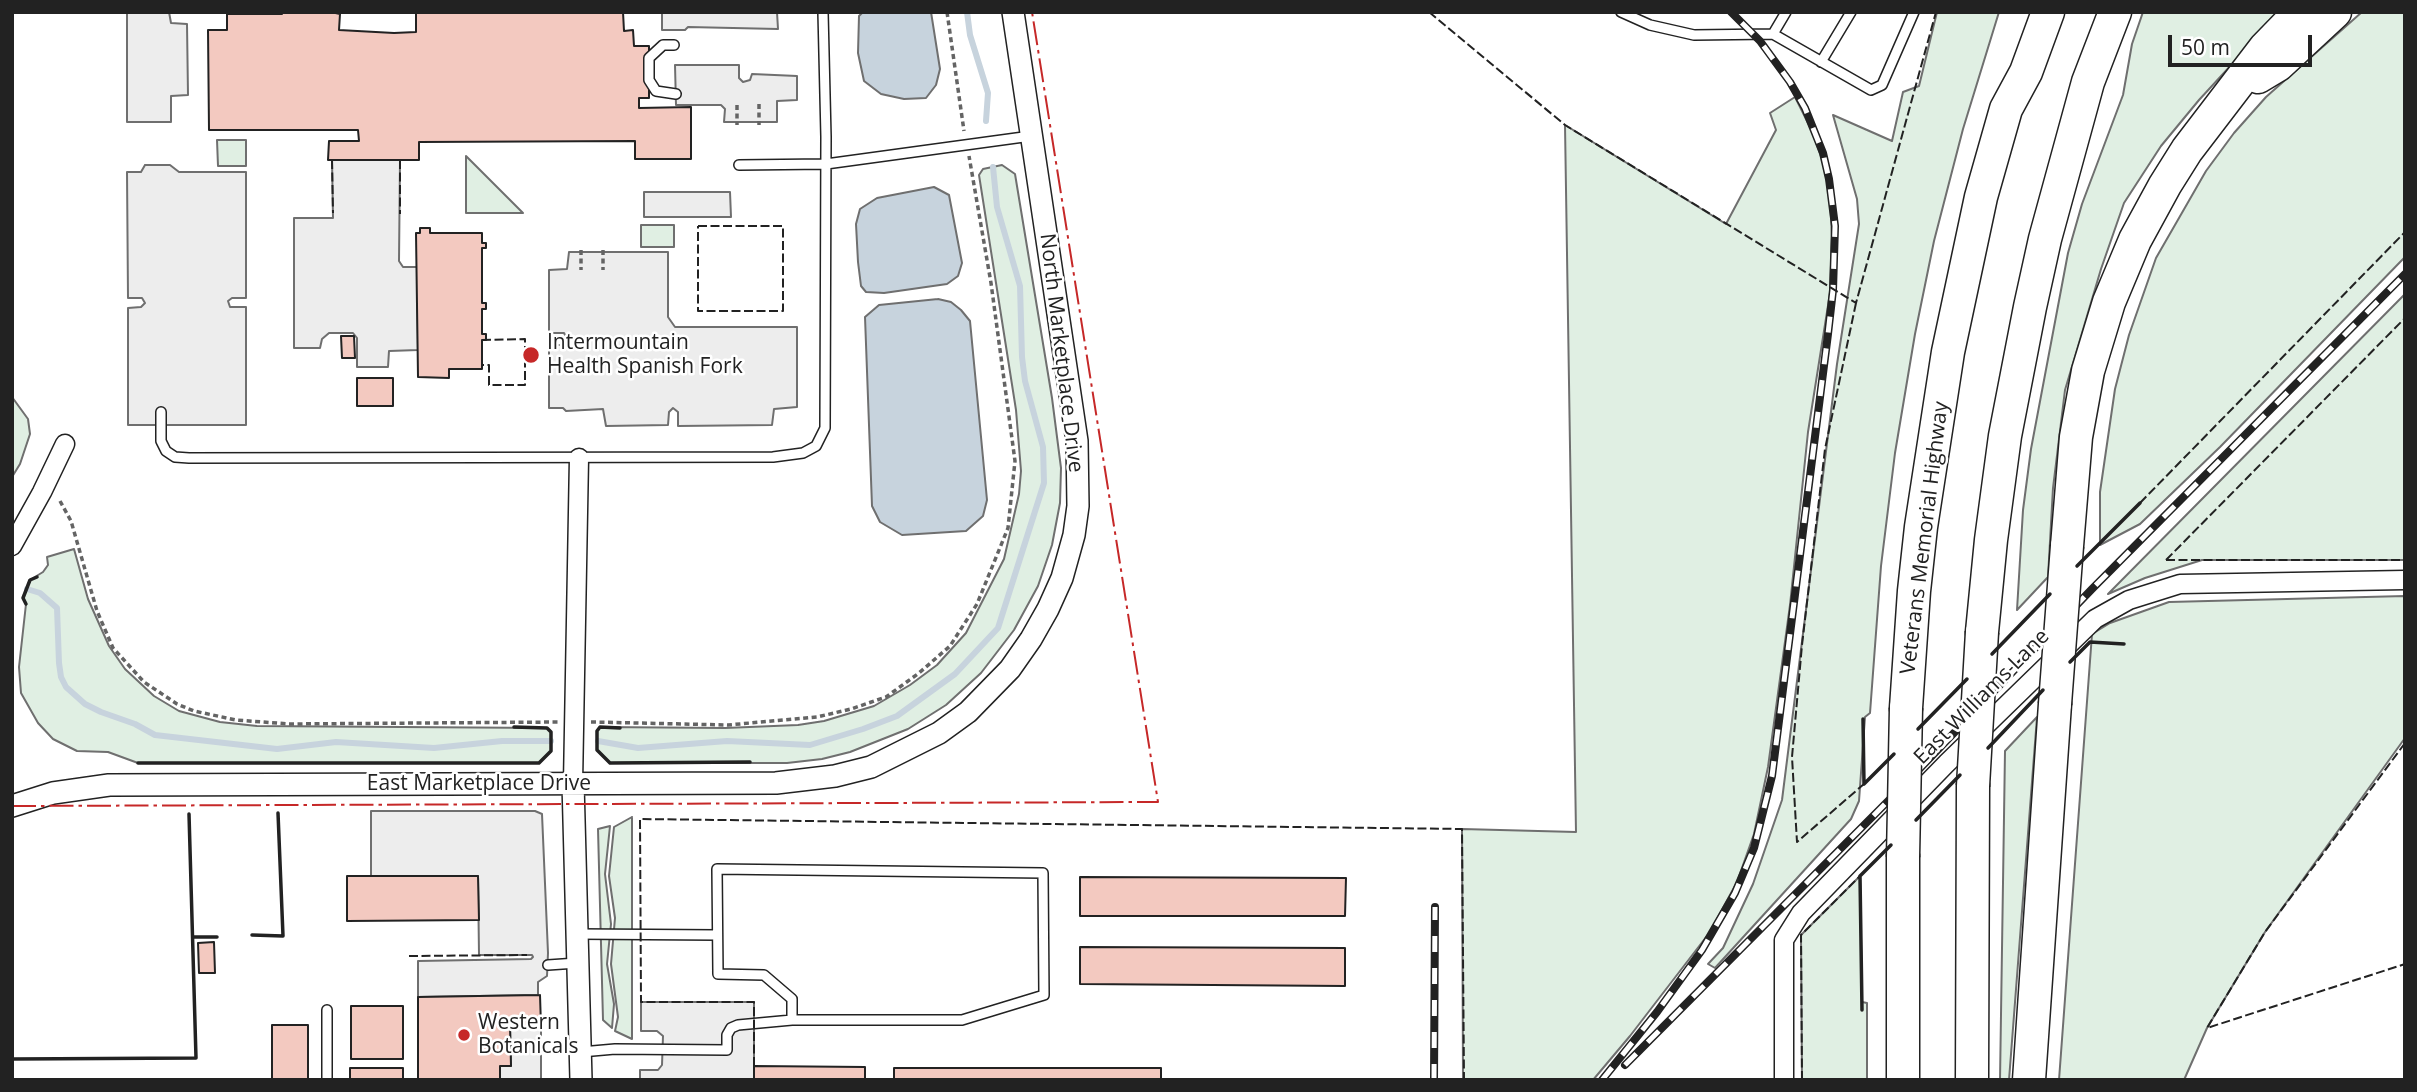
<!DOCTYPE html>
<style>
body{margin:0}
#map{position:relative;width:2417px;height:1092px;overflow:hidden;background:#fff;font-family:"Open Sans",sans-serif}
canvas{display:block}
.frame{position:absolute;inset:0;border:14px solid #222;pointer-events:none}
.scale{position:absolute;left:2168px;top:35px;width:144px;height:32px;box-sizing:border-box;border:4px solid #222;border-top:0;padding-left:9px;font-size:21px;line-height:24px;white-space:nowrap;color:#222;-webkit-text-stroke:5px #fff;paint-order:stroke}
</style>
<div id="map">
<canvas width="2417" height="1092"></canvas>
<div class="frame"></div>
<div class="scale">50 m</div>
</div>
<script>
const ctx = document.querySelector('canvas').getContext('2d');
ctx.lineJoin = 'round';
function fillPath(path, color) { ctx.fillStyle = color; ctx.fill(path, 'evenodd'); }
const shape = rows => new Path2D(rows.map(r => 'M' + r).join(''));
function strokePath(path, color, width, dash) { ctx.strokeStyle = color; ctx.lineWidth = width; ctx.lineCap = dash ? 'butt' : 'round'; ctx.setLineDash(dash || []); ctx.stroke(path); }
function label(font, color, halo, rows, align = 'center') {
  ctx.font = font + ' "Open Sans",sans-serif'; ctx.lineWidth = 5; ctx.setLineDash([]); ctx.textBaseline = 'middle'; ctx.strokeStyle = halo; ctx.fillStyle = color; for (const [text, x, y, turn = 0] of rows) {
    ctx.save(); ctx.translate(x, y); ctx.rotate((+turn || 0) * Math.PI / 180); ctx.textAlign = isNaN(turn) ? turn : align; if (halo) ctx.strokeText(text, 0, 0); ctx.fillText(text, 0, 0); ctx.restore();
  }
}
const green = shape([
 [1937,12,1999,12,1963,129,1934,241,1915,334,1895,453,1881,566,1870,713,1865,717,1859,801,1851,819,1715,968,1708,964,1723,948,1753,884,1782,800,1837,364,1859,224,1857,199,1833,115,1892,141,1903,92,1919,86,1937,12],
 [2143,12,2280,12,2199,100,2161,146,2124,203,2101,269,2065,390,2053,488,2048,577,2017,610,2023,510,2031,449,2068,253,2082,204,2123,95,2132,44,2143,12],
 [2362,12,2405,12,2405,257,2220,447,2140,524,2100,545,2100,492,2115,389,2129,335,2156,258,2206,171,2234,133,2266,97,2362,12],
 [1795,97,1812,131,1823,162,1830,197,1832,237,1830,293,1808,432,1790,605,1768,767,1754,834,1737,882,1710,932,1630,1036,1593,1080,1463,1080,1462,829,1576,832,1565,125,1726,224,1776,130,1770,113,1795,97],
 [217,140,246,140,246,166,218,166,217,140],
 [466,156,523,213,466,213,466,156],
 [1002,165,1015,174,1052,398,1061,468,1060,503,1052,545,1038,586,1014,630,981,673,946,705,908,729,850,752,822,759,787,763,610,763,597,750,597,731,600,727,725,728,798,725,824,721,874,706,910,685,937,665,966,633,1004,559,1019,494,1021,471,1016,410,979,175,983,169,1002,165],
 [641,225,674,225,674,247,641,247,641,225],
 [2405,294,2405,560,2202,560,2145,578,2108,594,2405,294],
 [12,397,28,419,30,434,20,464,12,477,12,397],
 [74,549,88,599,109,646,125,669,154,696,179,711,220,722,257,726,547,728,551,732,551,751,539,763,138,763,108,752,77,751,53,739,38,723,21,693,19,667,26,604,23,598,30,580,43,572,48,565,47,557,74,549],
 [2405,596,2405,738,2265,932,2207,1028,2184,1080,2059,1080,2092,634,2110,623,2169,602,2405,596],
 [2037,717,2009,1080,2000,1080,2005,751,2037,717],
 [632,817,632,1039,615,1031,618,1017,611,964,615,918,609,876,614,827,632,817],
 [610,826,605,874,611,924,607,964,614,1004,612,1028,603,1020,598,829,610,826],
 [1860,876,1862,1002,1867,1003,1867,1080,1802,1080,1801,935,1860,876]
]);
const parking = shape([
 [127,12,169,12,171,23,187,24,188,95,171,96,171,122,127,122,127,12],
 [662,12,777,12,778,29,688,27,685,30,662,30,662,12],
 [675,65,739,65,739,78,743,82,750,80,752,74,797,76,797,100,777,101,777,122,724,122,725,109,721,105,676,105,675,65],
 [332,160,400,160,399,261,403,267,417,267,418,350,389,351,388,367,357,367,357,338,353,333,329,333,322,339,320,348,294,348,294,218,333,218,332,160],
 [145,165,170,165,179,172,246,172,246,298,232,298,228,301,230,307,246,307,246,425,128,425,128,308,141,307,145,303,142,298,128,298,127,172,141,172,145,165],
 [644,192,730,192,731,217,644,217,644,192],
 [569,252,668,252,668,317,675,327,797,327,797,407,774,409,772,425,678,426,678,412,673,408,669,412,668,425,606,426,603,409,566,411,563,408,549,408,549,345,564,345,567,339,564,333,549,333,549,270,567,269,569,252],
 [371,811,535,811,542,814,548,953,547,976,538,982,538,995,418,997,418,961,531,959,533,957,532,955,479,955,478,876,371,877,371,811],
 [641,1002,754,1002,754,1080,640,1080,640,1070,658,1070,662,1065,663,1036,657,1031,641,1031,641,1002],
 [510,1026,541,1026,541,1080,500,1080,500,1066,511,1066,510,1026]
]);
const water = shape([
 [863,12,931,12,940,69,936,85,926,98,904,99,881,94,864,81,858,53,859,16,863,12],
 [934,187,949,195,962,263,958,276,947,284,884,293,866,292,861,286,858,262,856,224,860,209,877,198,934,187],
 [938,299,951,302,961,310,970,321,987,500,983,516,966,531,902,535,880,522,872,506,865,317,879,305,938,299]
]);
const stream = shape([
 [967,12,970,35,988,93,986,121],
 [27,589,40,593,57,608,59,663,61,677,66,687,85,704,101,712,135,724,155,735,277,749,336,742,434,748,502,741,551,741],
 [598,741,638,748,727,741,810,745,863,729,897,716,955,674,998,628,1044,483,1043,447,1025,381,1022,357,1020,286,997,207,993,167]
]);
const building = shape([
 [282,12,331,12,340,14,339,30,394,33,416,32,416,12,623,12,624,31,633,30,634,46,649,46,649,98,639,98,639,108,691,107,691,159,635,159,635,141,419,142,419,160,328,160,329,141,359,141,358,130,209,130,208,30,227,30,227,14,282,14,282,12],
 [420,228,430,228,430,233,482,233,482,243,486,243,486,248,482,248,482,303,486,303,486,309,482,309,482,334,486,334,486,340,482,340,482,369,449,369,449,378,418,377,416,233,420,233,420,228],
 [341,336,354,336,355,358,342,358,341,336],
 [357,378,393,378,393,406,357,406,357,378],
 [347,876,478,876,479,920,347,921,347,876],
 [1080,877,1346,878,1345,916,1080,916,1080,877],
 [214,942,215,973,199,973,198,943,214,942],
 [1080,947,1345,948,1345,986,1080,984,1080,947],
 [540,995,541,1026,510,1026,511,1066,500,1066,500,1080,418,1080,418,997,540,995],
 [351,1006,403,1006,403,1059,351,1059,351,1006],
 [272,1025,308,1025,308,1080,272,1080,272,1025],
 [754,1066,865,1067,865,1080,754,1080,754,1066],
 [350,1068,403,1068,403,1080,350,1080,350,1068],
 [894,1068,1161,1068,1161,1080,894,1080,894,1068]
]);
const path = shape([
 [947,12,964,131],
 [759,104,759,125],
 [737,105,737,125],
 [581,250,581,270],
 [603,250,603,270],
 [60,501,71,521,97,611,113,648,144,682,177,704,194,711,236,720,289,724,559,722],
 [591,722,728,725,817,717,851,709,886,697,919,673,950,646,977,604,1008,528,1015,461,991,283,969,156]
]);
const service = shape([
 [1621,12,1650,25,1694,35,1773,34,1871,90,1882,85,1914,12],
 [1773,34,1786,12],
 [674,45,663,45,649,58,649,80,656,91,676,94],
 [1821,62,1851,12],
 [739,165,826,164,1031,136],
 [161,412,161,441,166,451,175,457,189,458,773,457,803,453,816,446,825,428,826,137,823,12],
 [578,934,717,935],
 [548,965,577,963],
 [327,1010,327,1080],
 [581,1052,615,1049,727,1050,727,1035,731,1028,738,1025,792,1020,962,1020,1044,995,1043,873,717,869,718,974,764,975,792,999,792,1020]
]);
const minor = shape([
 [12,546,42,492,65,444],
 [573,783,579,458],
 [1784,1080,1784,940,1801,913,1947,763,2095,619,2129,600,2180,584,2405,580]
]);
const tertiary = shape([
 [573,783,581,1080],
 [12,806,53,793,109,785,776,783,835,776,871,767,939,733,968,712,1010,669,1031,639,1048,609,1062,578,1074,535,1078,506,1077,441,1013,12]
]);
const motorway = shape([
 [2258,77,2278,65,2335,12],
 [2067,546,2076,437,2088,371,2109,302,2135,240,2165,185,2187,150,2265,48,2300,12],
 [1982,632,1991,540,2005,436,2030,307,2045,239,2088,82,2115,12],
 [1906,708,1914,591,1921,527,1948,352,1981,197,2006,109,2026,72,2048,12],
 [1903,857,1903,1080],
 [1972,1080,1973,786],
 [2029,1080,2055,704]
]);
const rail = shape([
 [1625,1065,1905,784,2092,589,2405,274],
 [1434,1080,1435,907],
 [1602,1080,1657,1012,1702,950,1735,893,1754,848,1772,776,1828,334,1833,290,1835,226,1829,179,1823,153,1805,108,1790,82,1760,41,1731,12]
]);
const motorwayBridge = shape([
 [2055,704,2067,546],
 [1973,786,1982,632],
 [1903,857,1906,708]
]);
const fence = shape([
 [1429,12,1565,125,1856,303,1936,12],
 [332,160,333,213],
 [400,160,400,214],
 [698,226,783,226,783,311,698,311,698,226],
 [1856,303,1825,449,1802,645,1792,757,1797,842,1864,784],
 [482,340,525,339,525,385,489,385,489,365,482,365],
 [2140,503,2405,232],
 [2166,560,2405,318],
 [2166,560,2405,560],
 [2405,743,2265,932,2207,1028,2405,964],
 [409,956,527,955],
 [754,1066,754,1002,641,1002,640,819,1462,829,1464,1080],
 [1802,1080,1801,935,1860,876]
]);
const wall = shape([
 [2077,566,2140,503],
 [26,604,23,598,30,580,37,577],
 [1992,654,2050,594],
 [2070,662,2090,642,2124,644],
 [1863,719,1864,784],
 [620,728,600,727,597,731,597,750,610,763,750,762],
 [1918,729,1967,679],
 [1988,748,2043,690],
 [138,763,539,763,551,751,551,732,547,728,514,727],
 [1864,784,1894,754],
 [1916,820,1960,775],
 [252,935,283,936,278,813],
 [193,937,217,937],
 [1862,1010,1860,876,1891,845],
 [12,1059,196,1058,189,814]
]);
const power = shape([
 [12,806,1158,802,1032,12]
]);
const markers = [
 [531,355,9,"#c62828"],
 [464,1035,7,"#c62828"]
];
const poiNames = [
 ["Intermountain",547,343],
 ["Health Spanish Fork",547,367],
 ["Western",478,1023],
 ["Botanicals",478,1047]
];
const streetNames = [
 ["North Marketplace Drive",1061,353,83],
 ["Veterans Memorial Highway",1925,538,-83],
 ["East Williams Lane",1982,697,-45],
 ["East Marketplace Drive",479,784]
];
fillPath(green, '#e0efe3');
strokePath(green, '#6f6f6f', 2);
fillPath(parking, '#ededed');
strokePath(parking, '#6f6f6f', 2);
fillPath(water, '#c7d3dd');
strokePath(water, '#6f6f6f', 2);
strokePath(stream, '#c7d3dd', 6);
fillPath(building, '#f3c9c0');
strokePath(building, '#222', 2);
strokePath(service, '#222', 12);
strokePath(minor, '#222', 21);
strokePath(tertiary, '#222', 24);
strokePath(motorway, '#222', 35);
strokePath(path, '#646464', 3.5, [5, 3.5]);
strokePath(service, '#fff', 9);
strokePath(minor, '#fff', 18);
strokePath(tertiary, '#fff', 21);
strokePath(motorway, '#fff', 32);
strokePath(rail, '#222', 8);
strokePath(rail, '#fff', 5, [16]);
strokePath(motorwayBridge, '#222', 35, []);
strokePath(motorwayBridge, '#fff', 32);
strokePath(fence, '#222', 2, [9, 3.5]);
strokePath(wall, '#222', 3.5);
strokePath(power, '#c62828', 2, [24, 5, 3.5, 5]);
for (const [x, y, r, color] of markers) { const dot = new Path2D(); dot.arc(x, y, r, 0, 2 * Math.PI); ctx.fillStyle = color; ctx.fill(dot); strokePath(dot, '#fff', 2.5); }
label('21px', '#222', '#fff', poiNames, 'left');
label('21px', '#222', '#fff', streetNames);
</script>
